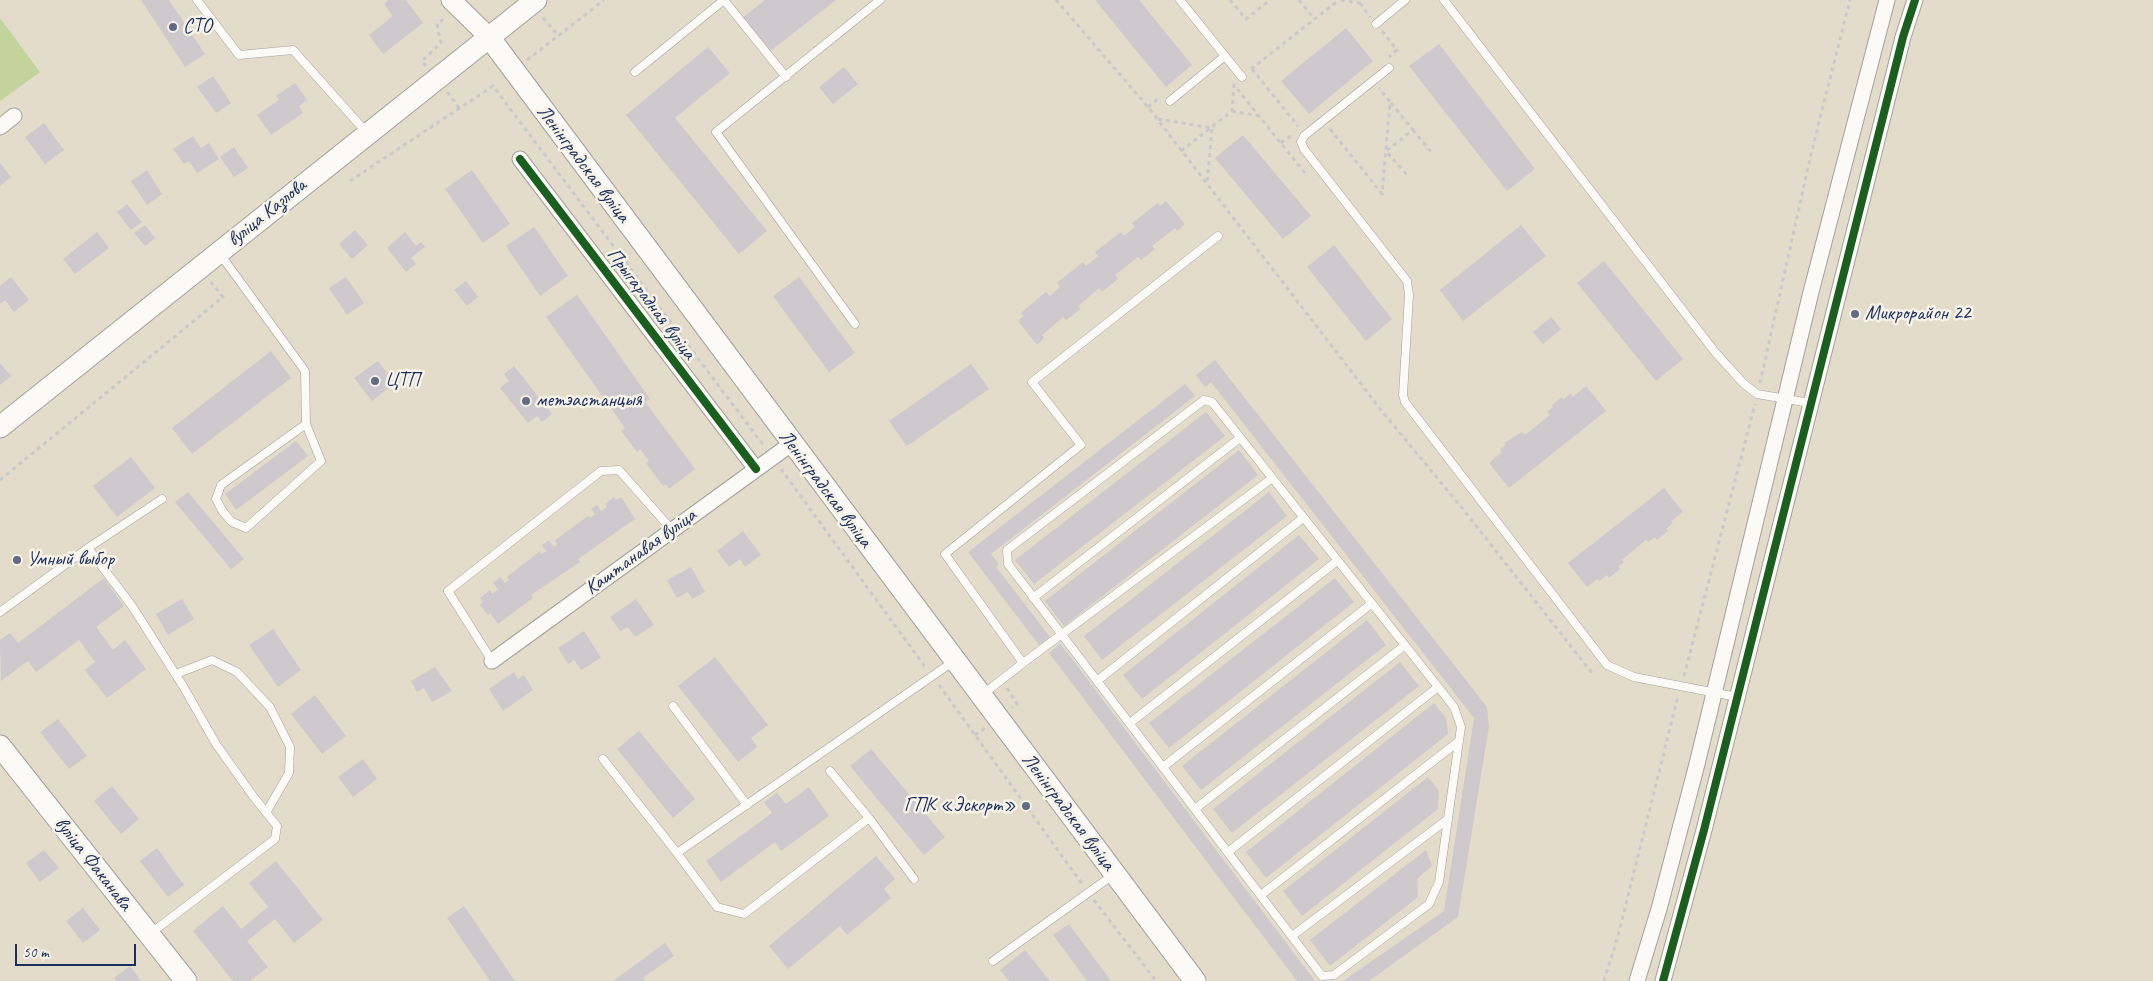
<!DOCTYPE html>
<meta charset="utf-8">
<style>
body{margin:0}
#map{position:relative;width:2153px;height:981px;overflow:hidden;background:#e3dccb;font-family:Caveat,sans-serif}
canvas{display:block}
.scale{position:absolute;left:15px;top:944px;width:121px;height:22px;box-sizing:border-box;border:2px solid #1b2f5e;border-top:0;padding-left:6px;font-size:15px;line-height:18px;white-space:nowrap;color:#1b2f5e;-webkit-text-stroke:4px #f7f3e8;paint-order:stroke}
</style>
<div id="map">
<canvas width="2153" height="981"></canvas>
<div class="scale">50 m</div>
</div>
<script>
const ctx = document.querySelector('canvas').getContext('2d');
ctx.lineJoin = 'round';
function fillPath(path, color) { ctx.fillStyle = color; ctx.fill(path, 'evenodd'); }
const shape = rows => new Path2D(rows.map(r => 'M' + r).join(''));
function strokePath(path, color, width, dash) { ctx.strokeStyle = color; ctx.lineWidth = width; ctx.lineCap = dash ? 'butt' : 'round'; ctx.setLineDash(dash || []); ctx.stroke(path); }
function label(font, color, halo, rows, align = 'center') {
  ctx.font = font + ' Caveat,sans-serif'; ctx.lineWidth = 5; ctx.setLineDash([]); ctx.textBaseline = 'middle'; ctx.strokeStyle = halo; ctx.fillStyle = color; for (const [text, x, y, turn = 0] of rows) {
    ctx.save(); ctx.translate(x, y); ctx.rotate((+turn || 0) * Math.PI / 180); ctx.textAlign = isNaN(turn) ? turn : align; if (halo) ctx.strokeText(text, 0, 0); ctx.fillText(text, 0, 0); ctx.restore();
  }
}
const green = shape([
 [0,18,40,72,0,101]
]);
const building = shape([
 [141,0,169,0,205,54,185,67],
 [388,0,406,0,423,23,383,54,369,35,393,16,384,4],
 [765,0,836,0,769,52,742,18],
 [1095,0,1139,0,1192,65,1166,87],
 [1346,28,1373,61,1309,114,1281,81],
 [1439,44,1535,169,1507,191,1409,66],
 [708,47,730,73,675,118,767,231,739,254,626,115],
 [844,67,858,84,833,104,819,87],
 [213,76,231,103,216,113,197,87],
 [295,83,307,100,299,106,303,113,271,135,257,115,279,100,276,96],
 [44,123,64,150,45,164,25,137],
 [1243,135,1311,216,1283,239,1215,158],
 [193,136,201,148,209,143,219,159,197,173,189,161,184,164,173,149],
 [234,147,248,168,234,177,220,157],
 [0,163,11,177,0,186],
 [147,170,162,194,147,205,131,181],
 [472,170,510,224,483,243,445,189],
 [1166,201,1185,224,1177,231,1175,228,1152,246,1155,249,1141,260,1138,257,1115,275,1118,279,1102,292,1099,288,1078,306,1081,309,1066,320,1063,317,1042,335,1044,338,1037,345,1018,321,1024,316,1021,313,1046,292,1050,296,1060,287,1057,283,1083,262,1086,266,1098,256,1095,252,1121,232,1124,236,1135,227,1132,223,1158,203,1160,206],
 [127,204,142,222,131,230,117,212],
 [145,225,155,238,145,246,134,233],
 [1521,225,1546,256,1463,321,1440,290],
 [534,227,568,276,540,296,506,246],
 [355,230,368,245,352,259,339,244],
 [97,232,109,248,75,274,63,259],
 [405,232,416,246,421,242,425,247,411,258,416,264,406,272,387,248],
 [1334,245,1392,319,1366,341,1307,267],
 [1604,261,1683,359,1656,381,1577,283],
 [11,277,29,300,14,312,5,300,0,304,0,286],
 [346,277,364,303,347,315,329,288],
 [799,277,855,353,829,372,773,296],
 [466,281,478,297,467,306,454,290],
 [577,295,650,399,645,402,695,469,669,489,666,484,663,486,646,463,649,461,640,449,637,452,621,431,625,428,546,317],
 [1551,317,1561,329,1543,344,1533,332],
 [271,351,291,378,192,454,172,428],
 [1215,360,1487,707,1489,726,1458,917,1369,981,1343,981,1444,911,1474,718,1211,382,1205,387,1196,375],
 [378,361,395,383,372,401,354,378],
 [0,363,11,376,0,385],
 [971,364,989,389,907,446,889,421],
 [514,366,552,414,542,422,537,416,528,423,500,388,509,381,504,374],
 [1185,384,1195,396,991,554,999,564,996,567,1050,637,1039,645,968,552],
 [1586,386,1606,411,1509,488,1489,463,1502,452,1500,449,1506,445,1504,443,1522,432,1525,435,1550,415,1547,412,1553,407,1552,405,1562,397,1564,399,1570,393,1573,397],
 [1206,412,1225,436,1034,584,1015,560],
 [296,441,308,456,236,510,225,494],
 [1239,450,1258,475,1064,626,1045,601],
 [131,457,155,488,117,517,93,486],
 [1664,488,1683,512,1671,521,1673,523,1666,529,1668,531,1657,540,1655,537,1648,542,1646,540,1622,560,1624,562,1618,567,1620,569,1609,578,1607,575,1599,581,1597,579,1587,587,1568,563],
 [188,492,244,559,231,569,175,502],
 [1269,492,1287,516,1102,660,1084,636],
 [614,497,616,500,621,497,635,519,578,559,580,562,531,595,533,598,498,624,490,613,488,615,480,605,483,602,480,598,490,590,492,594,498,589,493,583,500,577,505,583,509,580,507,577,540,551,542,554,546,551,542,545,549,540,554,547,557,544,555,540,588,516,590,518,595,514,591,509,597,505,601,511,607,507,605,504],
 [743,531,761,555,745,567,740,559,729,567,717,551],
 [1299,535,1319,559,1142,699,1123,675],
 [691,567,705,592,692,599,688,592,677,598,667,580],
 [104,578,124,606,96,627,113,650,125,640,146,669,107,698,85,670,95,662,79,640,36,672,28,661,1,681,0,640,10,633,18,643],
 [1335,578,1354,602,1169,748,1149,723],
 [182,599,194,619,168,635,156,614],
 [636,599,654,625,635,637,628,627,620,631,610,617],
 [1367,620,1386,645,1201,790,1182,766],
 [273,629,301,670,278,687,249,645],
 [584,631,601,658,581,670,574,660,568,664,558,648],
 [1060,644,1069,655,1315,981,1297,981,1049,653],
 [715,657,768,725,751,738,757,747,738,762,678,686],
 [1400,662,1419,686,1232,833,1213,809],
 [435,667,452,691,432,702,424,688,417,692,411,681],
 [514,672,518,679,524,675,533,690,503,711,489,689],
 [315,695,346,736,322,754,291,714],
 [1434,703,1446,718,1448,734,1266,878,1246,852],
 [58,719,87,756,69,769,40,732],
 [639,731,695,799,673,818,617,749],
 [871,749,945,837,924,855,850,766],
 [363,759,377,779,353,797,338,777],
 [1428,777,1439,791,1438,809,1302,916,1283,891],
 [112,786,139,819,121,834,94,801],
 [809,787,829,816,781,851,775,842,721,882,706,861,772,813,764,802,777,793,786,804],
 [157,848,184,885,168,897,140,861],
 [44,850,59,868,40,882,26,863],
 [1426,850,1432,866,1417,879,1418,897,1330,966,1310,940],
 [876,856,895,879,884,889,891,898,847,935,840,926,788,969,769,946],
 [276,861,323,920,294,943,275,919,247,941,268,967,250,981,233,981,193,931,223,906,241,929,268,907,249,883],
 [464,906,515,981,490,981,447,918],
 [83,908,100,930,83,943,66,921],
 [1069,924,1111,981,1087,981,1053,935],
 [665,943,674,956,643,978,645,981,613,981],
 [1025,950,1050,981,1009,981,1000,970],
 [130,966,141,981,116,981,114,978]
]);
const path = shape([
 [1056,0,1148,107,1381,410,1462,508,1592,673],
 [1230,0,1246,19,1270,0],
 [1299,0,1314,19],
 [1341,0,1360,3,1364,0],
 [1360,3,1370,17],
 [543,18,559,36],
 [1382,31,1397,50,1389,57],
 [527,60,604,0],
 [426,66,422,61,441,43,437,24,446,17],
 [1251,69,1339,0],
 [1252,69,1298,126],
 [447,92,459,108],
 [1391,103,1413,130,1386,151,1407,175],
 [1148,107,1158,99],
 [1232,111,1259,116],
 [1158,119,1212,128,1207,183],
 [1330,129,1382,194,1390,102,1379,88],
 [1413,130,1431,152],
 [1281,143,1292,135],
 [1181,151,1232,111,1234,85,1305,173],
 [350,181,493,86,764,446],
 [1760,383,1811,154,1850,0],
 [781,469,926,668],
 [0,480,223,297,210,281],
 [1684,676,1755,404],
 [939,685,1083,885],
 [1007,688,1017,704,1012,708],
 [975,735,985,728],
 [1094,900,1156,981],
 [1604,981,1618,936,1678,696]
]);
const service = shape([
 [197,0,239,55,293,50,367,133],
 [724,0,786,77],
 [1444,0,1715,352,1743,383,1757,394,1810,403],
 [1376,24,1405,0],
 [1225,56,1242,77],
 [1389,68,1304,136,1301,142,1304,149,1407,281,1409,295,1403,395,1405,402,1607,665,1634,677,1737,697],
 [635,72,724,0],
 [1170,101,1225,56,1180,0],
 [220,254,305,371,306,424,221,485,216,499,223,512,232,522,246,528,321,461,306,424],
 [855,324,716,132,880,0],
 [1204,400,1212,402,1454,707,1461,727,1439,882,1429,904,1334,975,1322,976,1008,564,1007,550,1204,400],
 [88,548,132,606,183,686,216,744,253,796,277,826,275,839,151,933],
 [1033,598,1240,438],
 [0,612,88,548,162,499],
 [492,661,448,591,601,471,619,470,672,530],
 [1023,663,1271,479],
 [176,674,212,660,237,672,270,707,290,747,289,773,267,811],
 [1097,681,1303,518],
 [982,695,1023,663,945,554,1081,445,1032,382,1218,236],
 [673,706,747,805],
 [1130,723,1337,561],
 [603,759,677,853,954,661],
 [1163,767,1371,604],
 [1195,809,1404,646],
 [869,818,914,879],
 [1228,852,1438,687],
 [677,853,717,907,744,914,869,818,830,771],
 [1261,895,1459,741],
 [1292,936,1448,819],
 [993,961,1113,875]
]);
const minor = shape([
 [0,127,14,116],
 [520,159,756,469],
 [492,661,791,444],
 [1637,981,1659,909,1697,764,1811,292,1887,0],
 [1663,981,1704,830,1903,37,1915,0]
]);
const tertiary = shape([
 [451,0,489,37]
]);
const secondary = shape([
 [489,37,1195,981],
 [0,427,536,0],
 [0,746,186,981]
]);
const cycleway = shape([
 [520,159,756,469],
 [1663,981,1704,830,1903,37,1915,0]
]);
const markers = [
 [173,27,5,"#616c84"],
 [1855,314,5,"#616c84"],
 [375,381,5,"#616c84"],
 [526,401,5,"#616c84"],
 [17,560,5,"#616c84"],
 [1026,806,5,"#616c84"]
];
const poiNames = [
 ["СТО",183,27],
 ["Микрорайон 22",1865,314],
 ["ЦТП",385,381],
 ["метэастанцыя",536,401],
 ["Умный выбор",27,560],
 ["ГПК «Эскорт»",1016,806,"right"]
];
const streetNames = [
 ["Ленінградская вуліца",583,164,53],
 ["вуліца Казлова",267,213,-39],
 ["Прыгарадная вуліца",651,304,53],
 ["Ленінградская вуліца",825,489,53],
 ["Каштанавая вуліца",641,552,-36],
 ["Ленінградская вуліца",1068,812,53],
 ["вуліца Факанава",93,864,52]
];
fillPath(green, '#c2d39b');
fillPath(building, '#cec9cc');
strokePath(service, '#a2a19d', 9);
strokePath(minor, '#a2a19d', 17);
strokePath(tertiary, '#a2a19d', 21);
strokePath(secondary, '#a2a19d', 23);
strokePath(path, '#cac9c9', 3, [4, 4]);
strokePath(service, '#fbfaf7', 8);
strokePath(minor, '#fbfaf7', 15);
strokePath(tertiary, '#fbfaf7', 19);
strokePath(secondary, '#fbfaf7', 21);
strokePath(cycleway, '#1b5e20', 8);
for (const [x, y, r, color] of markers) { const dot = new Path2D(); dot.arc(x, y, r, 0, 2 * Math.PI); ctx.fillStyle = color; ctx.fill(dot); strokePath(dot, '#f7f3e8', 2); }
label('20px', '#1b2f5e', '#f7f3e8', poiNames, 'left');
label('20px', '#1b2f5e', '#f7f3e8', streetNames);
</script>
